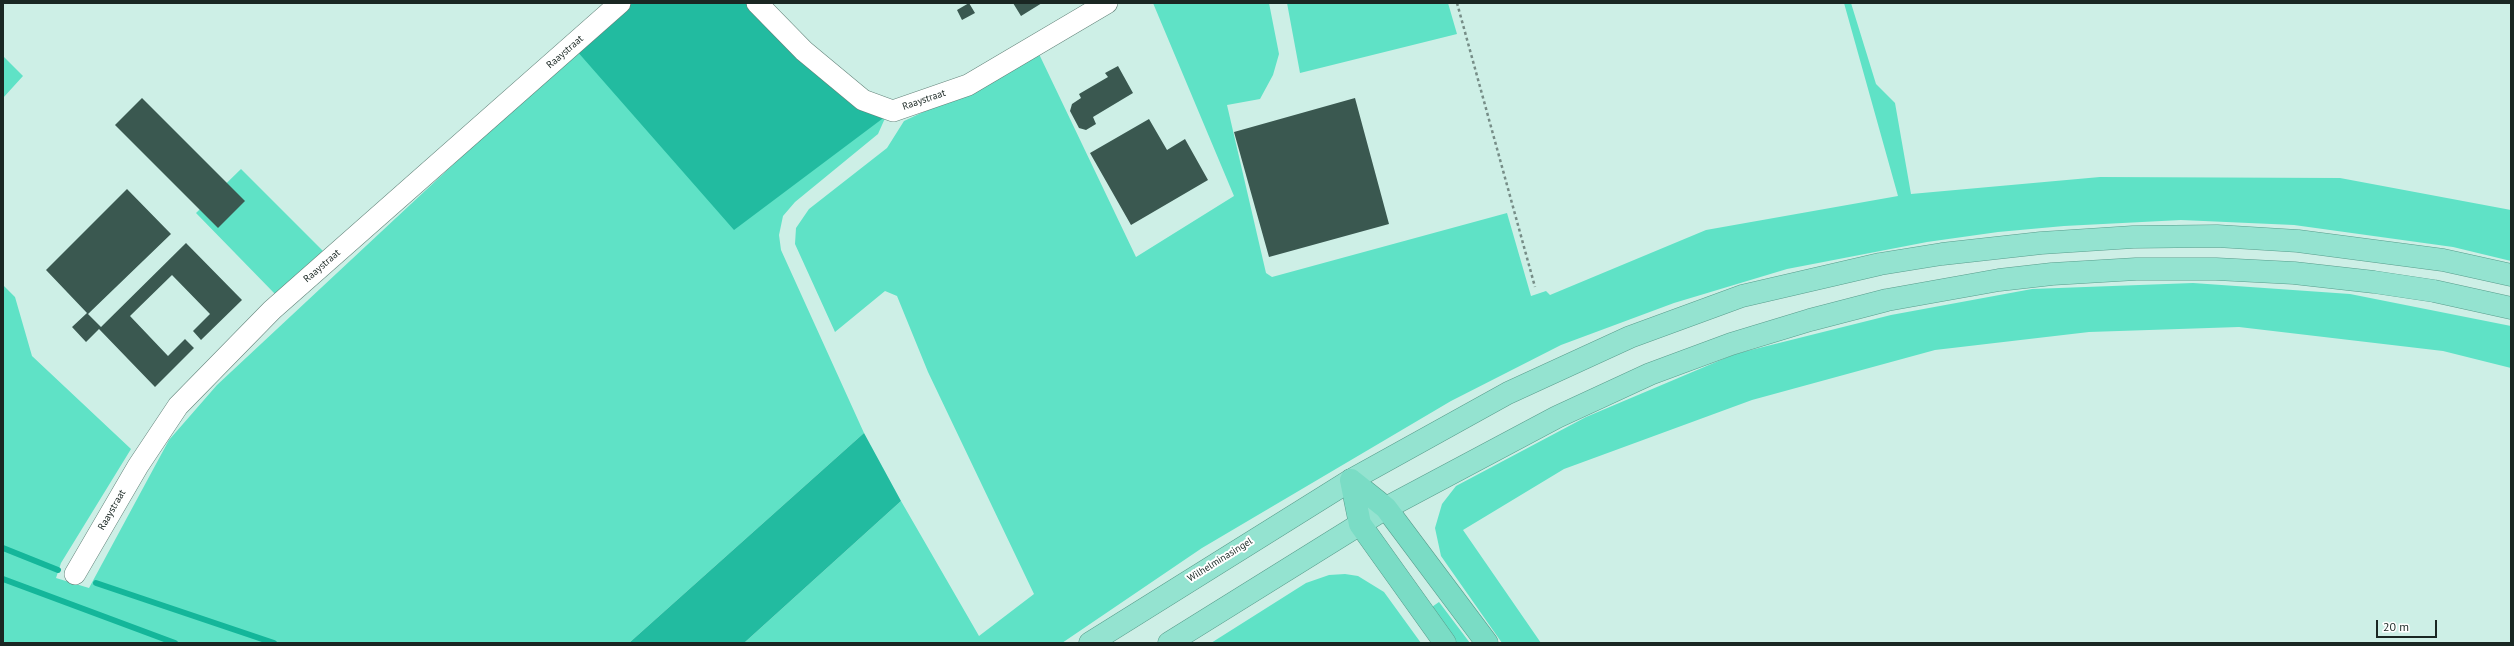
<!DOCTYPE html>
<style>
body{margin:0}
#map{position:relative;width:2514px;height:646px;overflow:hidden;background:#cdefe6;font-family:"PT Sans",sans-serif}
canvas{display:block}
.frame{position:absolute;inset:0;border:4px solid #1a2723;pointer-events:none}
.scale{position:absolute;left:2376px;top:620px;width:61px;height:18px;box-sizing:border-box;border:2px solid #1a2723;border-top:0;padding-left:5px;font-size:12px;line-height:14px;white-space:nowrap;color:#1a2723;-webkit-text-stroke:3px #fff;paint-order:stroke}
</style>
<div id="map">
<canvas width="2514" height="646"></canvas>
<div class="frame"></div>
<div class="scale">20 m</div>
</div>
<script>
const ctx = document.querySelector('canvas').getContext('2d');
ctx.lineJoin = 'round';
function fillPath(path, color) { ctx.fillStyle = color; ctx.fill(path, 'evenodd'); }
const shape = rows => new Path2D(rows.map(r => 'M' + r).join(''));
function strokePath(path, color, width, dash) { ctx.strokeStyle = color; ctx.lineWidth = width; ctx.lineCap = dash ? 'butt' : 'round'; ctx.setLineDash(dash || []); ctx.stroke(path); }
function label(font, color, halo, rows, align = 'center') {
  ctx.font = font + ' "PT Sans",sans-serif'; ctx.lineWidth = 4; ctx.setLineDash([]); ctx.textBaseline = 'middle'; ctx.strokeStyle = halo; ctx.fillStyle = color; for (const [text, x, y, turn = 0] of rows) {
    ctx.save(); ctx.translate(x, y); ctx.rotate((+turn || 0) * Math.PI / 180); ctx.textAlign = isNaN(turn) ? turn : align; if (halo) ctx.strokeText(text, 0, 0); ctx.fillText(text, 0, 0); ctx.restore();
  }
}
const green = shape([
 [1153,3,1269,3,1279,54,1273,75,1260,99,1227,105,1266,273,1272,277,1507,213,1531,296,1546,291,1550,295,1706,230,1898,196,1844,3,1851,3,1876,84,1895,103,1911,194,2100,177,2340,178,2511,210,2511,261,2453,247,2294,225,2181,220,2064,226,1998,232,1927,242,1787,269,1674,303,1561,345,1451,401,1202,548,1062,643,744,643,901,501,979,636,1034,594,928,372,897,296,885,291,835,332,795,244,796,228,809,209,887,148,904,121,992,80,1039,54,1136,257,1234,196],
 [1287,3,1448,3,1457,34,1300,73],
 [576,50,886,116,878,134,795,202,783,216,779,235,781,250,864,433,629,643,3,643,3,285,15,297,32,356,131,449,61,563,56,578,89,588,169,440,217,385],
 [3,56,23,76,3,98],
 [241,169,323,251,275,294,196,213],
 [2193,283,2350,294,2511,326,2511,368,2443,351,2239,327,2089,332,1935,350,1752,400,1564,469,1463,530,1541,643,1502,643,1441,556,1435,528,1442,504,1456,486,1586,417,1735,354,1891,315,2032,289],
 [1345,574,1358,576,1384,592,1421,643,1211,643,1306,583,1329,575],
 [1439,602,1470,643,1456,643,1429,609]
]);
const forest = shape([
 [630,3,749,3,886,116,734,230,576,50],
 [864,433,901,501,744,643,629,643]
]);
const stream = shape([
 [3,548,58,570],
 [3,579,175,643],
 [96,583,274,643]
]);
const building = shape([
 [969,3,975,13,962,20,957,10],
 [1013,3,1042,3,1021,16],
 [1118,66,1133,93,1093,117,1096,124,1086,130,1079,128,1070,111,1072,104,1081,98,1079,94,1108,77,1105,73],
 [142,98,245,201,218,228,115,125],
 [1355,98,1389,224,1269,257,1234,132],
 [1149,119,1167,150,1185,139,1208,180,1131,225,1090,153],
 [127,189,171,234,88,314,101,327,186,243,242,300,201,340,193,331,210,314,172,275,130,316,168,356,185,339,194,348,155,387,99,329,86,342,72,327,87,313,46,270]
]);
const path = shape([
 [1457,3,1535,287]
]);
const minor = shape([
 [757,3,804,51,863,100,893,111,968,85,1107,3],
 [75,574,138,466,178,406,272,310,620,3]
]);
const trunk = shape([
 [1090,643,1351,480,1508,393,1630,337,1742,296,1880,264,1942,254,2041,243,2133,237,2217,236,2298,241,2443,260,2511,275],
 [1169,643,1386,508,1557,417,1650,374,1731,344,1810,320,1887,300,1999,280,2052,274,2136,269,2216,269,2294,273,2374,282,2434,291,2511,308]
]);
const motorway = shape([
 [1351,480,1386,508,1487,643],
 [1351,480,1360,524,1445,643]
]);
const streetNames = [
 ["Raaystraat",565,52,-41],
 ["Raaystraat",924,100,-19],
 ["Raaystraat",322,266,-41],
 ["Raaystraat",112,510,-60],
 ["Wilhelminasingel",1220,560,-32]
];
fillPath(green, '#5fe2c6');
fillPath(forest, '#22bba0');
strokePath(stream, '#14b69a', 6);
fillPath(building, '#3a5850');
strokePath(minor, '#64847b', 22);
strokePath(trunk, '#589d8c', 23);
strokePath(motorway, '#589d8c', 23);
strokePath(path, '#768d87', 2.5, [3, 3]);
strokePath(minor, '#fff', 21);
strokePath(trunk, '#94e3d0', 22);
strokePath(motorway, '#7adcc5', 22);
label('10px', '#1a2723', '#fff', streetNames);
</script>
